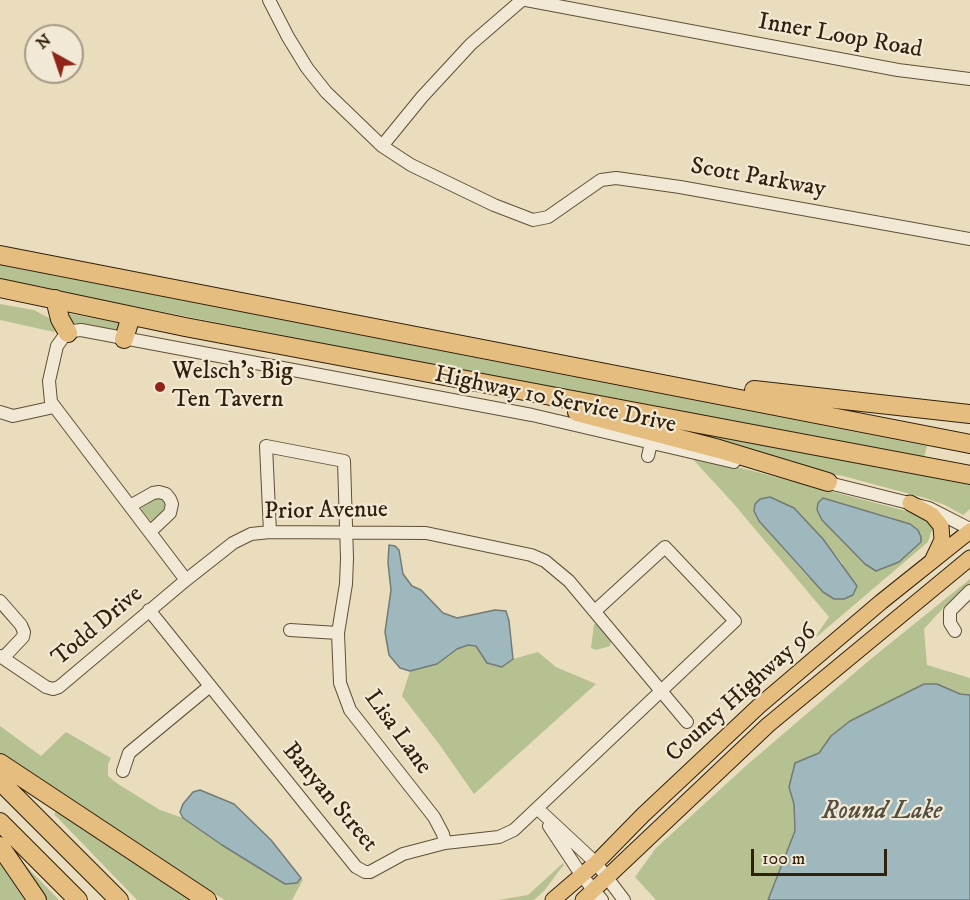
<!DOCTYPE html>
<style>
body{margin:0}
#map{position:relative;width:970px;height:900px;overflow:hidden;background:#eaddbe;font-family:"IM FELL DW Pica",serif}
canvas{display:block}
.north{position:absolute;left:24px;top:24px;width:60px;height:60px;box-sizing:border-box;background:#f1e9d5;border:2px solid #a59984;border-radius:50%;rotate:320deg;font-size:16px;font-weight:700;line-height:24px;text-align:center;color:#32200a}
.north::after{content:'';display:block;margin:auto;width:21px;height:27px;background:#8f2418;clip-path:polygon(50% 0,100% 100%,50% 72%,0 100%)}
.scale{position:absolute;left:751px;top:849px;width:136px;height:27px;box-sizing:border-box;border:3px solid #32200a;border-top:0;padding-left:8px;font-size:18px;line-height:21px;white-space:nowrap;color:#32200a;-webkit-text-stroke:4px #f1e9d5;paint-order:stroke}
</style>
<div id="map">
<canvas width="970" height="900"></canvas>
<div class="north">N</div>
<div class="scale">100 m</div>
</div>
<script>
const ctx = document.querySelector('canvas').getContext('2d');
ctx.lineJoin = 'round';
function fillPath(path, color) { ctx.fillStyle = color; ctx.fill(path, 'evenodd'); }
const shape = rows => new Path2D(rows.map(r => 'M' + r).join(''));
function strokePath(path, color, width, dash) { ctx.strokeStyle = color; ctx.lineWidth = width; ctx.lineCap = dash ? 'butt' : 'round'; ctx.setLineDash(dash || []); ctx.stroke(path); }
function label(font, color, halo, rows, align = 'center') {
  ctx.font = font + ' "IM FELL DW Pica",serif'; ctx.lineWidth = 4.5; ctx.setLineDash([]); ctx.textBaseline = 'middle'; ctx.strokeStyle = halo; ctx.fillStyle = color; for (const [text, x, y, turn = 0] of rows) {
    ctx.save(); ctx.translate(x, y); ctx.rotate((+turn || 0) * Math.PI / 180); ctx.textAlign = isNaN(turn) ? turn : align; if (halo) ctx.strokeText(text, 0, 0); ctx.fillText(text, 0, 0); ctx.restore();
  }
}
const green = shape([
 [0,265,927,446,924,458,414,361,0,280],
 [0,304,34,310,51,319,57,327,54,332,0,320],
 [66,313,124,324,114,334,70,322],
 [681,430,970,485,970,509,963,515,945,505,925,498,843,476,796,467],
 [688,454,910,512,924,518,931,523,934,531,931,532,928,542,813,640,829,617,733,503],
 [823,498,893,518,865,564,822,520],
 [794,508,823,539,843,564,809,578,767,531],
 [155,497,164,500,166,508,153,521,151,521,141,510,143,505],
 [970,579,970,584,946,605,924,629,927,665,970,678,970,695,961,694,937,684,924,684,850,721,831,736,819,753,795,763,789,787,794,804,795,831,768,900,656,900,635,877,656,848,748,764,872,658],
 [594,624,597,624,611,641,610,646,596,650,591,648],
 [468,645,476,646,487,663,502,667,513,659,538,652,556,667,596,684,474,794,439,744,402,696,410,671,437,664,457,649],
 [0,726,41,756,66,732,111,758,108,764,108,776,118,784,160,810,183,818,222,845,285,883,297,883,301,878,303,880,292,900,225,900,123,840,0,757],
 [60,808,196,900,137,900,54,814],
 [0,854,31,900,0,900],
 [563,863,564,866,562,867,544,891,534,900,498,900,528,895],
 [24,864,59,900,43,900,20,866]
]);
const water = shape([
 [770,497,794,508,823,539,857,586,853,595,844,599,834,599,823,592,759,521,754,511,755,504,760,499,770,497],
 [823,498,910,524,918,530,921,537,921,542,899,562,876,571,865,564,822,520,817,510,818,503,823,498],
 [389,545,395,546,399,550,403,574,412,586,421,590,443,613,457,618,495,610,506,611,509,621,513,659,502,667,487,663,476,646,468,645,457,649,437,664,410,671,400,668,389,655,385,632,391,590,388,563,389,545],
 [924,684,937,684,960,694,970,695,970,900,768,900,795,831,794,804,789,787,795,763,819,753,831,736,850,721,924,684],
 [200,790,234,804,271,840,301,878,297,883,285,884,222,845,183,818,180,812,183,804,193,792,200,790]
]);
const minor = shape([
 [269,0,288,37,307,68,326,92,382,146,411,165,494,205,533,220,548,217,601,180,616,178,680,187,970,239],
 [526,0,898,70,970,79],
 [382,146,422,97,471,44,522,0],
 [0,412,13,416,54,407],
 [648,456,651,443],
 [821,481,929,508,970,529],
 [130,506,153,493,159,492,166,494,170,499,172,504,170,513,150,532],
 [270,532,266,446,344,461,347,558,346,584,338,633,340,683,350,710,434,817,443,834,445,843],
 [186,580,51,402,49,381,57,346,65,335,72,331,81,330,532,415,734,462],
 [0,601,21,625,24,632,23,637,4,657],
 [149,610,356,867,365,872,370,872,403,854,445,843,499,837,514,830,735,621,665,547,595,611],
 [290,630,338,633],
 [955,631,950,623,950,611,970,591],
 [0,656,46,687,53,689,59,687,186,580,233,543,251,534,270,532,426,533,531,555,545,561,569,581,687,722],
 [123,771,129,753,210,686],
 [538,809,596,863,624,900],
 [549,826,582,876,602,900]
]);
const major = shape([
 [910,503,932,515,941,526,942,540,933,559],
 [553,900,596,863,643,815,759,706,881,602,970,531],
 [583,900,768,725,970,558]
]);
const highway = shape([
 [0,255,970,444],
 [0,288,185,327,970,475],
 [55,299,60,319,68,333],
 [124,339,131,316],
 [754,390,970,414],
 [577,412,719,449,828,482],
 [0,763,207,900],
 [0,781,119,900],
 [0,822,78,900],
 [0,846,37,900]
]);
const markers = [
 [160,387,6,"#8f2418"]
];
const streetNames = [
 ["Inner Loop Road",840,37,10],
 ["Scott Parkway",758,179,10],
 ["Highway 10 Service Drive",555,401,12],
 ["Prior Avenue",326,512,-1],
 ["Todd Drive",98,627,-40],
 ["County Highway 96",742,694,-42],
 ["Lisa Lane",397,733,54],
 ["Banyan Street",329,798,50]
];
const poiNames = [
 ["Welsch's Big",172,373],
 ["Ten Tavern",172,401]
];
const waterNames = [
 ["Round Lake",882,813]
];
fillPath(green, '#b6c192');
fillPath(water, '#9eb8bd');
strokePath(water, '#737b75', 1.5);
strokePath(minor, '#604f37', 14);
strokePath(major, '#32200a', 17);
strokePath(highway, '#32200a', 20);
strokePath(minor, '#f1e9d5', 12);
strokePath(major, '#e5be7f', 15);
strokePath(highway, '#e5be7f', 18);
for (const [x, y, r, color] of markers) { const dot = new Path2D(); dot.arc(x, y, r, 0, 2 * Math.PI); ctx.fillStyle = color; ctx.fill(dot); strokePath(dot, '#f1e9d5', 2); }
label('24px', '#32200a', '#f1e9d5', streetNames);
label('24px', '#32200a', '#f1e9d5', poiNames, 'left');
label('italic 26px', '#524e40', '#f1e9d5', waterNames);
</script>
